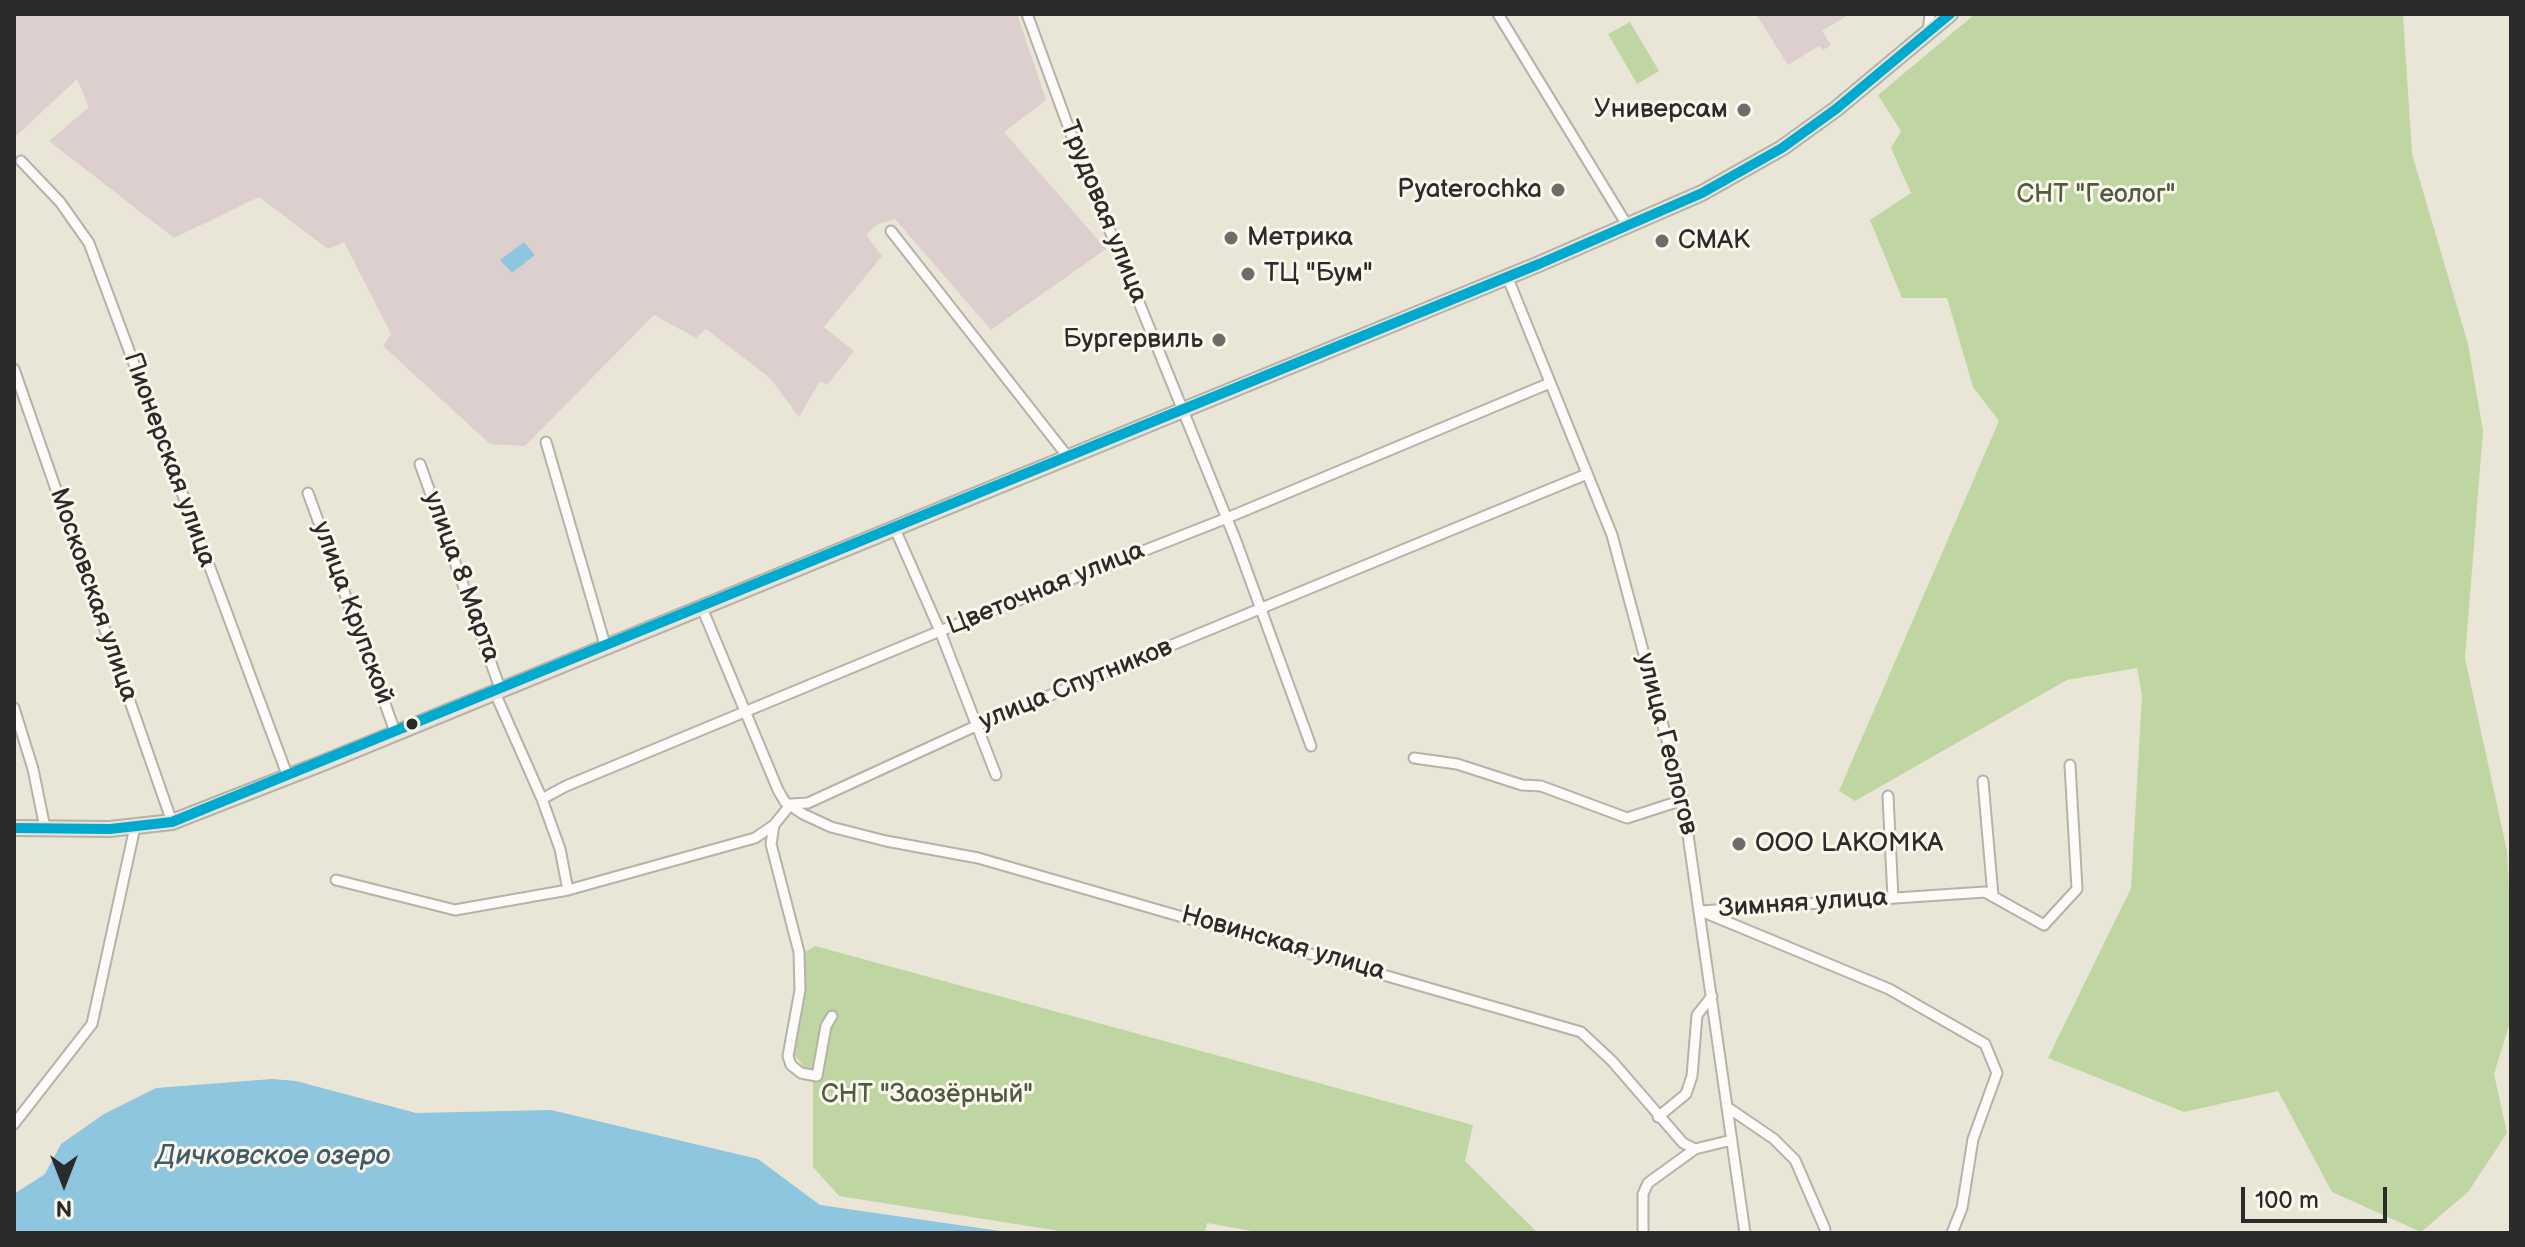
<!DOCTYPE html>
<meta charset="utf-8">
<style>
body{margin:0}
#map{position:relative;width:2525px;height:1247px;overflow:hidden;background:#e9e6d8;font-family:"Balsamiq Sans",sans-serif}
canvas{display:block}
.frame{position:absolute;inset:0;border:16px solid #2b2b2b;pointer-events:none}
.north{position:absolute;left:24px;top:1143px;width:80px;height:80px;-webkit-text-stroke:6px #fbf7ec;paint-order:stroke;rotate:180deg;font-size:22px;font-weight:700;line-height:32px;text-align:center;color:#2b2b2b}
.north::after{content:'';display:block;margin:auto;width:28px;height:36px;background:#2b2b2b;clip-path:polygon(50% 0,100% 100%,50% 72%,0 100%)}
.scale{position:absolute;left:2241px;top:1187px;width:146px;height:36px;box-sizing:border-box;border:4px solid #2b2b2b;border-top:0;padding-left:10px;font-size:24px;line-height:28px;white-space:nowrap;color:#2b2b2b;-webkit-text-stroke:6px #fbf7ec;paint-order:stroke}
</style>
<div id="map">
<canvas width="2525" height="1247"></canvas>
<div class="frame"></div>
<div class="north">N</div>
<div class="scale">100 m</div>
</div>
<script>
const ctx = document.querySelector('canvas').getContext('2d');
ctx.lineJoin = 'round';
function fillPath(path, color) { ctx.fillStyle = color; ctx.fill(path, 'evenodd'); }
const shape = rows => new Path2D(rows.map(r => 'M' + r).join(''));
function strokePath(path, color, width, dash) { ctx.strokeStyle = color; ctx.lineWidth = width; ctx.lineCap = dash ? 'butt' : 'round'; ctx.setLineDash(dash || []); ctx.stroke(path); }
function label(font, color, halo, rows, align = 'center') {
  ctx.font = font + ' "Balsamiq Sans",sans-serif'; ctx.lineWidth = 6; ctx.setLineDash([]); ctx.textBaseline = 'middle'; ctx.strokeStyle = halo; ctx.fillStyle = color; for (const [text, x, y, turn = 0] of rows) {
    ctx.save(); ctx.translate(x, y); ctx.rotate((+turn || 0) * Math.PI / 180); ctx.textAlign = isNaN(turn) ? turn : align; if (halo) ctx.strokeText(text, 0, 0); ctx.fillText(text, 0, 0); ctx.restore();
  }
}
const industrial = shape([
 [14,14,1017,14,1046,100,1004,132,1106,249,991,330,895,219,878,224,866,235,882,256,824,327,854,351,827,385,820,381,799,417,770,378,706,329,696,338,654,315,525,446,490,444,383,346,391,334,344,242,328,249,259,197,174,238,49,141,89,107,77,79,14,138],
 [1756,14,1850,14,1822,31,1831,45,1823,50,1819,46,1788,65]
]);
const green = shape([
 [1975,14,2403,14,2412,154,2468,344,2483,431,2465,658,2507,851,2511,927,2511,1019,2494,1074,2507,1133,2468,1192,2421,1232,2332,1192,2278,1091,2184,1112,2048,1058,2131,888,2142,695,2137,668,2067,680,1855,801,1839,791,1999,421,1973,387,1947,298,1902,298,1870,220,1911,193,1891,148,1901,131,1878,95],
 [1630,22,1659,71,1637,84,1608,34],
 [815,946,1473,1125,1465,1161,1538,1233,1263,1233,1207,1223,1205,1233,1072,1233,839,1196,813,1167,813,1079,794,1054,805,987,805,952]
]);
const water = shape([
 [524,242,535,255,512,273,500,260],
 [272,1079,296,1081,416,1113,551,1110,758,1159,820,1205,1014,1233,14,1233,14,1194,45,1174,61,1144,104,1114,156,1088]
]);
const street = shape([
 [1027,14,1075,145,1236,541,1311,746],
 [1498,14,1627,225],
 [1928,33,1930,14],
 [21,161,60,202,89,243,288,777],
 [891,231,1068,457],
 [1507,276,1612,535,1683,800,1745,1233],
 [14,369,172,822],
 [546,442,606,648],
 [420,464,501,691],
 [308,493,396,734],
 [895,529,940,631,996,775],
 [702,608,778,790,785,802,803,814,831,827,886,841,978,858,1581,1032,1612,1061,1683,1143,1695,1149,1732,1140],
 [495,693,542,799,560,849,568,890],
 [14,708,33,769,45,828],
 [1414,758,1457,764,1522,785,1541,786,1627,818,1683,800],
 [1983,781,1993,896],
 [1888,796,1893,898],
 [542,799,566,786,940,631,1227,518,1550,383],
 [774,825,771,844,799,952,800,990,788,1056,791,1065,801,1073,817,1076,826,1026,832,1016],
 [336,880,455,910,568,890,755,838,774,825,791,804,808,803,978,725,1587,474],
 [1727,1107,1774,1139,1795,1160,1825,1229],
 [1658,1117,1686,1094,1692,1076,1697,1015,1712,996],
 [14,1124,92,1024,135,827],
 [1643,1233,1643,1194,1648,1183,1695,1149],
 [1952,1233,1962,1208,1973,1139,1997,1073,1985,1044,1889,989,1701,911,1985,892,2044,925,2077,889,2070,765]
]);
const primary = shape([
 [14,828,110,829,172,822,328,761,1539,264,1702,193,1782,148,1836,109,1950,14]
]);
const bus1 = shape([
 [14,828,110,829,172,822,1539,264,1702,193,1782,148,1836,109,1950,14]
]);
const markers = [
 [1744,110,8,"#6e6c68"],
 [1558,190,8,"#6e6c68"],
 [1231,238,8,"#6e6c68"],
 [1662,241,8,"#6e6c68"],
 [1248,274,8,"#6e6c68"],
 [1219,340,8,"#6e6c68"],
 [412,724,7,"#2b2b2b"],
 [1739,844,8,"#6e6c68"]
];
const poiNames = [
 ["Универсам",1728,110,"right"],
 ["Pyaterochka",1542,190,"right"],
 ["Метрика",1247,238],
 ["СМАК",1678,241],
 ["ТЦ \"Бум\"",1264,274],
 ["Бургервиль",1203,340,"right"],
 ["OOO LAKOMKA",1755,844]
];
const parkNames = [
 ["СНТ \"Геолог\"",2096,195],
 ["СНТ \"Заозёрный\"",927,1095]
];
const streetNames = [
 ["Трудовая улица",1103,212,68],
 ["Пионерская улица",169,460,70],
 ["улица 8 Марта",461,577,70],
 ["Цветочная улица",1046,589,-22],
 ["Московская улица",93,595,71],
 ["улица Крупской",352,613,70],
 ["улица Спутников",1076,685,-22],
 ["улица Геологов",1666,744,76],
 ["Зимняя улица",1803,904,-4],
 ["Новинская улица",1283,944,16]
];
const waterNames = [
 ["Дичковское озеро",273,1157]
];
fillPath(industrial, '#dccfce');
fillPath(green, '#c0d6a2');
fillPath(water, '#8dc6de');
strokePath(street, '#b4b2a9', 13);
strokePath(primary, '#b4b2a9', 18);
strokePath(street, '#fcfbf9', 9);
strokePath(primary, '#ebe3d7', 14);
strokePath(bus1, '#00a9ce', 10);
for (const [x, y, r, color] of markers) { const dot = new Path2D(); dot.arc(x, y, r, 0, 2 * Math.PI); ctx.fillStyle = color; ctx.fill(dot); strokePath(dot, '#fbf7ec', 3); }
label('26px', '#2b2b2b', '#fbf7ec', poiNames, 'left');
label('26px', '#4e5a41', '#fbf7ec', parkNames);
label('26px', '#2b2b2b', '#fbf7ec', streetNames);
label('italic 28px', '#3f5c6b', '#fbf7ec', waterNames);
</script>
